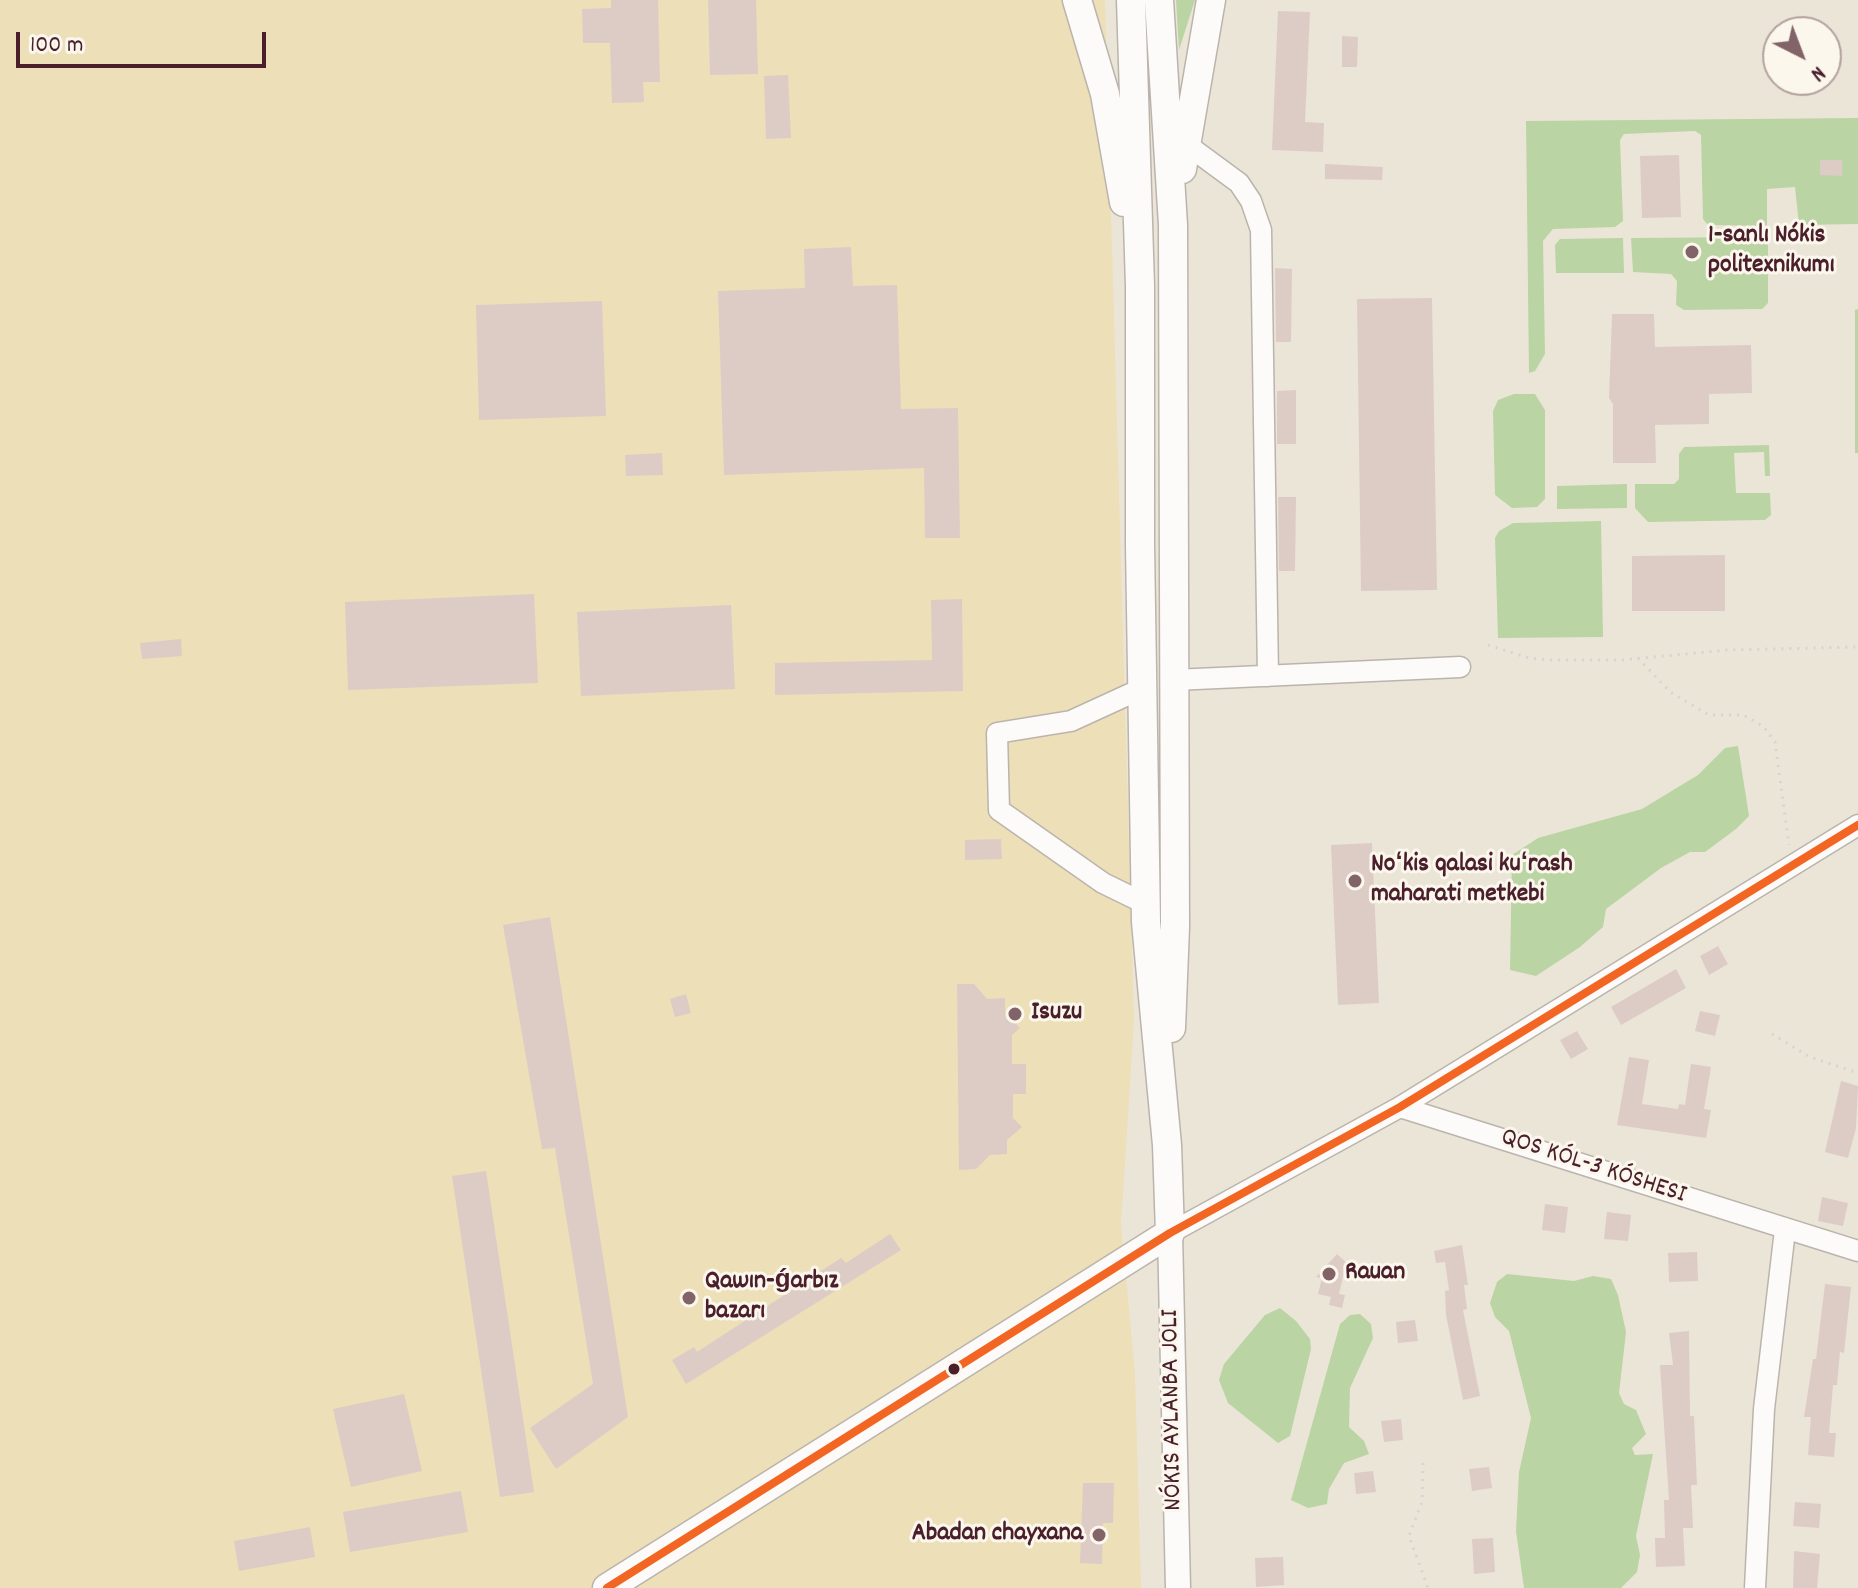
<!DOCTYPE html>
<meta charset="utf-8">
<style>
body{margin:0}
#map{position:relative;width:1858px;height:1588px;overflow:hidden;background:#ebe5d8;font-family:Dekko,sans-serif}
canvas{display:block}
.north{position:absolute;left:1762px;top:16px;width:80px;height:80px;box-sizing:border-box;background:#fbf7ec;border:2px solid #b4a19f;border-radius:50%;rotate:138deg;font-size:22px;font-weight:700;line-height:32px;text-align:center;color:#4a1f2b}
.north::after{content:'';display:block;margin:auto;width:28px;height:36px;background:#826468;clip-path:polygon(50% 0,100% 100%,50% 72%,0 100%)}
.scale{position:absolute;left:16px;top:32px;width:250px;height:36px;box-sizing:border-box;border:4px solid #4a1f2b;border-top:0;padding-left:10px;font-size:24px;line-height:28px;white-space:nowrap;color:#4a1f2b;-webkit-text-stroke:6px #fbf7ec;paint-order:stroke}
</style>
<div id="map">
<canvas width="1858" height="1588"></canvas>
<div class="north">N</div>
<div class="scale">100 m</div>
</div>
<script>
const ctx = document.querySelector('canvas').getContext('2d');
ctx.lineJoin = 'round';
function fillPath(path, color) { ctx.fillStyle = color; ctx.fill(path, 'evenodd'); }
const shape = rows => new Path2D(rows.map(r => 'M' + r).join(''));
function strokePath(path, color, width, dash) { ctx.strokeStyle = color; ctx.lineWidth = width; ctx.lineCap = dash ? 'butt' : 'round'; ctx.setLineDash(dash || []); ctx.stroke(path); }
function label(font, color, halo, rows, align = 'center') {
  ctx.font = font + ' Dekko,sans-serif'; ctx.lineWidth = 6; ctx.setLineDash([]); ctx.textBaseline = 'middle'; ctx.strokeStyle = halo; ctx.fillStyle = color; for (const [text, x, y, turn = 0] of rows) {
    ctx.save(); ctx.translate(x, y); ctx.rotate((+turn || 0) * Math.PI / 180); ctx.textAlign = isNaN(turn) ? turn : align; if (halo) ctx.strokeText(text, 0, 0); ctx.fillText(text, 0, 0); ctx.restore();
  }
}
const green = shape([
 [1176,0,1195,0,1179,50],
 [1858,118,1858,224,1799,225,1795,187,1767,189,1767,226,1708,225,1703,219,1701,135,1695,131,1624,134,1620,140,1623,221,1615,227,1553,229,1543,241,1545,354,1535,371,1529,373,1526,121],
 [1768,237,1768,303,1762,309,1684,310,1676,305,1677,281,1671,274,1633,272,1631,238],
 [1623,238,1624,273,1556,273,1555,245,1560,239],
 [1858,309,1858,453,1855,453,1855,310],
 [1514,394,1535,394,1545,410,1545,499,1537,507,1512,508,1495,495,1493,411,1498,400],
 [1769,445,1770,476,1765,476,1764,452,1734,453,1736,493,1770,493,1771,515,1765,520,1648,522,1635,508,1635,484,1674,484,1679,479,1679,454,1684,447],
 [1627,484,1627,508,1557,509,1557,486],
 [1601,521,1603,637,1498,638,1495,538,1499,531,1513,523],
 [1738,746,1749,816,1736,829,1705,852,1690,852,1661,868,1606,909,1603,927,1580,947,1536,976,1510,970,1512,855,1538,838,1642,809,1698,775,1725,748],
 [1507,1274,1574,1281,1593,1276,1611,1279,1618,1295,1626,1332,1619,1393,1624,1404,1636,1410,1646,1434,1632,1448,1635,1455,1653,1454,1636,1536,1640,1555,1637,1572,1621,1588,1524,1588,1516,1531,1519,1472,1531,1418,1509,1331,1495,1317,1490,1303,1497,1282],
 [1280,1308,1296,1321,1310,1339,1311,1349,1290,1436,1278,1443,1228,1403,1219,1380,1224,1364,1265,1315],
 [1360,1314,1371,1324,1373,1338,1350,1388,1349,1427,1364,1441,1369,1454,1344,1463,1329,1489,1327,1504,1308,1508,1291,1500,1340,1324,1350,1315]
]);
const sand = shape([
 [0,0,1105,0,1134,1021,1121,1224,1135,1373,1141,1588,0,1588]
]);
const building = shape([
 [611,0,658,0,660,82,643,82,644,102,612,103,610,43,583,43,582,9,611,8],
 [708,0,756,0,758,74,710,75],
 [1278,11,1310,12,1305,122,1324,123,1323,152,1272,150],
 [1342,36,1358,37,1357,67,1342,67],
 [788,75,791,138,766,139,764,76],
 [1679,155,1681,217,1642,218,1640,156],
 [1820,160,1842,160,1842,176,1820,175],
 [1325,164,1383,167,1382,180,1325,179],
 [851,247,853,286,897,285,901,409,958,408,960,538,925,538,924,468,724,475,718,291,805,288,804,249],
 [1275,268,1292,269,1291,342,1276,342],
 [1432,298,1437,590,1361,591,1357,299],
 [602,301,606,416,479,420,476,305],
 [1612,314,1654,314,1655,347,1751,345,1752,393,1709,394,1709,424,1655,425,1656,463,1613,463,1613,404,1609,398],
 [1296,390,1296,444,1277,444,1277,391],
 [662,453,663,475,626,476,625,455],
 [1278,497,1296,497,1295,571,1279,571],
 [1725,555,1725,611,1632,611,1632,556],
 [534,594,538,683,348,690,345,602],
 [962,599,963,691,775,695,775,663,932,660,931,600],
 [731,605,735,689,581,696,577,612],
 [181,639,182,656,142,659,140,643],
 [1001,839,1002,859,965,860,965,840],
 [1372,843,1379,1003,1338,1005,1331,845],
 [550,917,628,1417,556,1469,530,1428,593,1384,555,1148,542,1149,503,925],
 [1718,946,1728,964,1709,975,1700,956],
 [1676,969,1686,988,1621,1025,1611,1007],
 [957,984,974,984,987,999,1005,998,1005,1012,1020,1028,1012,1035,1012,1064,1026,1064,1026,1094,1013,1094,1013,1118,1022,1127,1007,1140,1007,1154,990,1155,976,1169,959,1170],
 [686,994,691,1013,675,1017,670,999],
 [1700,1011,1720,1015,1715,1036,1695,1031],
 [1577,1031,1588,1049,1571,1059,1560,1040],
 [1629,1057,1649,1060,1642,1104,1678,1109,1679,1104,1685,1105,1691,1064,1711,1067,1704,1109,1711,1110,1706,1138,1617,1125],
 [1841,1081,1858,1086,1856,1128,1848,1158,1825,1152],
 [486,1171,534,1492,500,1497,452,1176],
 [1822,1197,1848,1203,1843,1226,1818,1221],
 [1545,1204,1568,1207,1565,1233,1542,1230],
 [1607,1212,1631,1215,1628,1241,1604,1239],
 [890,1234,901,1250,686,1384,672,1360,694,1347,697,1352,841,1258,846,1263],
 [1462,1245,1468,1285,1464,1285,1467,1309,1463,1310,1480,1396,1463,1400,1446,1315,1445,1291,1449,1290,1445,1262,1436,1263,1434,1251],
 [1697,1252,1698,1281,1669,1282,1668,1253],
 [1337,1254,1350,1266,1344,1272,1339,1294,1345,1295,1342,1308,1329,1305,1331,1297,1318,1294,1322,1278,1316,1277],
 [1825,1284,1851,1287,1844,1353,1840,1352,1837,1385,1833,1385,1829,1433,1836,1433,1834,1457,1808,1455,1811,1417,1804,1417,1813,1359,1816,1359],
 [1415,1320,1418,1341,1398,1343,1396,1322],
 [1689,1331,1690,1416,1694,1416,1697,1485,1691,1485,1693,1528,1683,1528,1685,1566,1656,1567,1655,1538,1665,1538,1664,1500,1669,1500,1660,1365,1673,1365,1669,1333],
 [404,1394,422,1471,351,1487,333,1409],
 [1401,1419,1403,1440,1384,1442,1381,1421],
 [1489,1467,1492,1488,1472,1491,1469,1469],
 [1373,1471,1376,1492,1356,1494,1354,1473],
 [1083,1483,1114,1483,1113,1523,1103,1523,1102,1564,1080,1563],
 [461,1491,468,1532,350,1552,343,1512],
 [1795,1502,1821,1504,1819,1528,1793,1526],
 [310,1527,315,1557,239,1571,234,1541],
 [1493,1538,1495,1572,1474,1574,1472,1539],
 [1794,1551,1820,1554,1817,1588,1793,1588],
 [1283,1557,1284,1585,1256,1587,1255,1558]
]);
const path = shape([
 [1488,645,1529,658,1548,660,1622,660,1728,650,1858,647],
 [1638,658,1670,692,1709,715,1743,715,1763,726,1775,742,1789,845],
 [1772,1034,1810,1057,1858,1073],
 [1423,1463,1422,1502,1409,1536,1428,1588]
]);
const minor = shape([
 [1186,144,1239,183,1251,201,1261,230,1268,676],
 [1174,680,1460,667],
 [1143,688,1071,721,997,733,999,810,1103,883,1146,904],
 [1400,1107,1858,1251],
 [1170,1233,1400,1107,1858,825],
 [1755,1588,1764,1409,1785,1230]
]);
const major = shape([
 [1170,1233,1178,1588]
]);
const highway = shape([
 [1077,0,1105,94,1124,202],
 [1159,0,1173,225,1175,927,1171,1028],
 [1182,169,1211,0],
 [607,1588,1170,1233,1167,1145,1146,922,1140,545,1140,286,1131,0]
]);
const bus1 = shape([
 [607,1588,1170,1233,1400,1107,1858,825]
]);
const markers = [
 [1692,252,8,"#826468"],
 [1355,881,8,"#826468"],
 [1015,1014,8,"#826468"],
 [1329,1274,8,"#826468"],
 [689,1298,8,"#826468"],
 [954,1369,7,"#4a1f2b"],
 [1099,1535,8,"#826468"]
];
const poiNames = [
 ["1-sanlı Nókis",1708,237],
 ["politexnikumı",1708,267],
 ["Noʻkis qalasi kuʻrash",1371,866],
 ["maharati metkebi",1371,896],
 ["Isuzu",1031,1014],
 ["Rauan",1345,1274],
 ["Qawın-ǵarbız",705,1283],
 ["bazarı",705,1313],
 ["Abadan chayxana",1083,1535,"right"]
];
const streetNames = [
 ["QOS KÓL-3 KÓSHESI",1593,1168,18],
 ["NÓKIS AYLANBA JOLI",1174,1410,-91]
];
fillPath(green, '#bbd4a3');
fillPath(sand, '#eddfb8');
fillPath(building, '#ddccc5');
strokePath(minor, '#bbb4ac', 23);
strokePath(major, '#bbb4ac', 27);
strokePath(highway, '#bbb4ac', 31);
strokePath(path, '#d7d3d0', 3, [2, 6]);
strokePath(minor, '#fcfbf9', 20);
strokePath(major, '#fcfbf9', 24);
strokePath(highway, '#fcfbf9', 28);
strokePath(bus1, '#f26522', 8);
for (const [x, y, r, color] of markers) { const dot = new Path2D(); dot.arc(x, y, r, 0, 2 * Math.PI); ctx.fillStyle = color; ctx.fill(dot); strokePath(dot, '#fbf7ec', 3); }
label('bold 26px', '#4a1f2b', '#fbf7ec', poiNames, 'left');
label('26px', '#4a1f2b', '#fbf7ec', streetNames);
</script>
